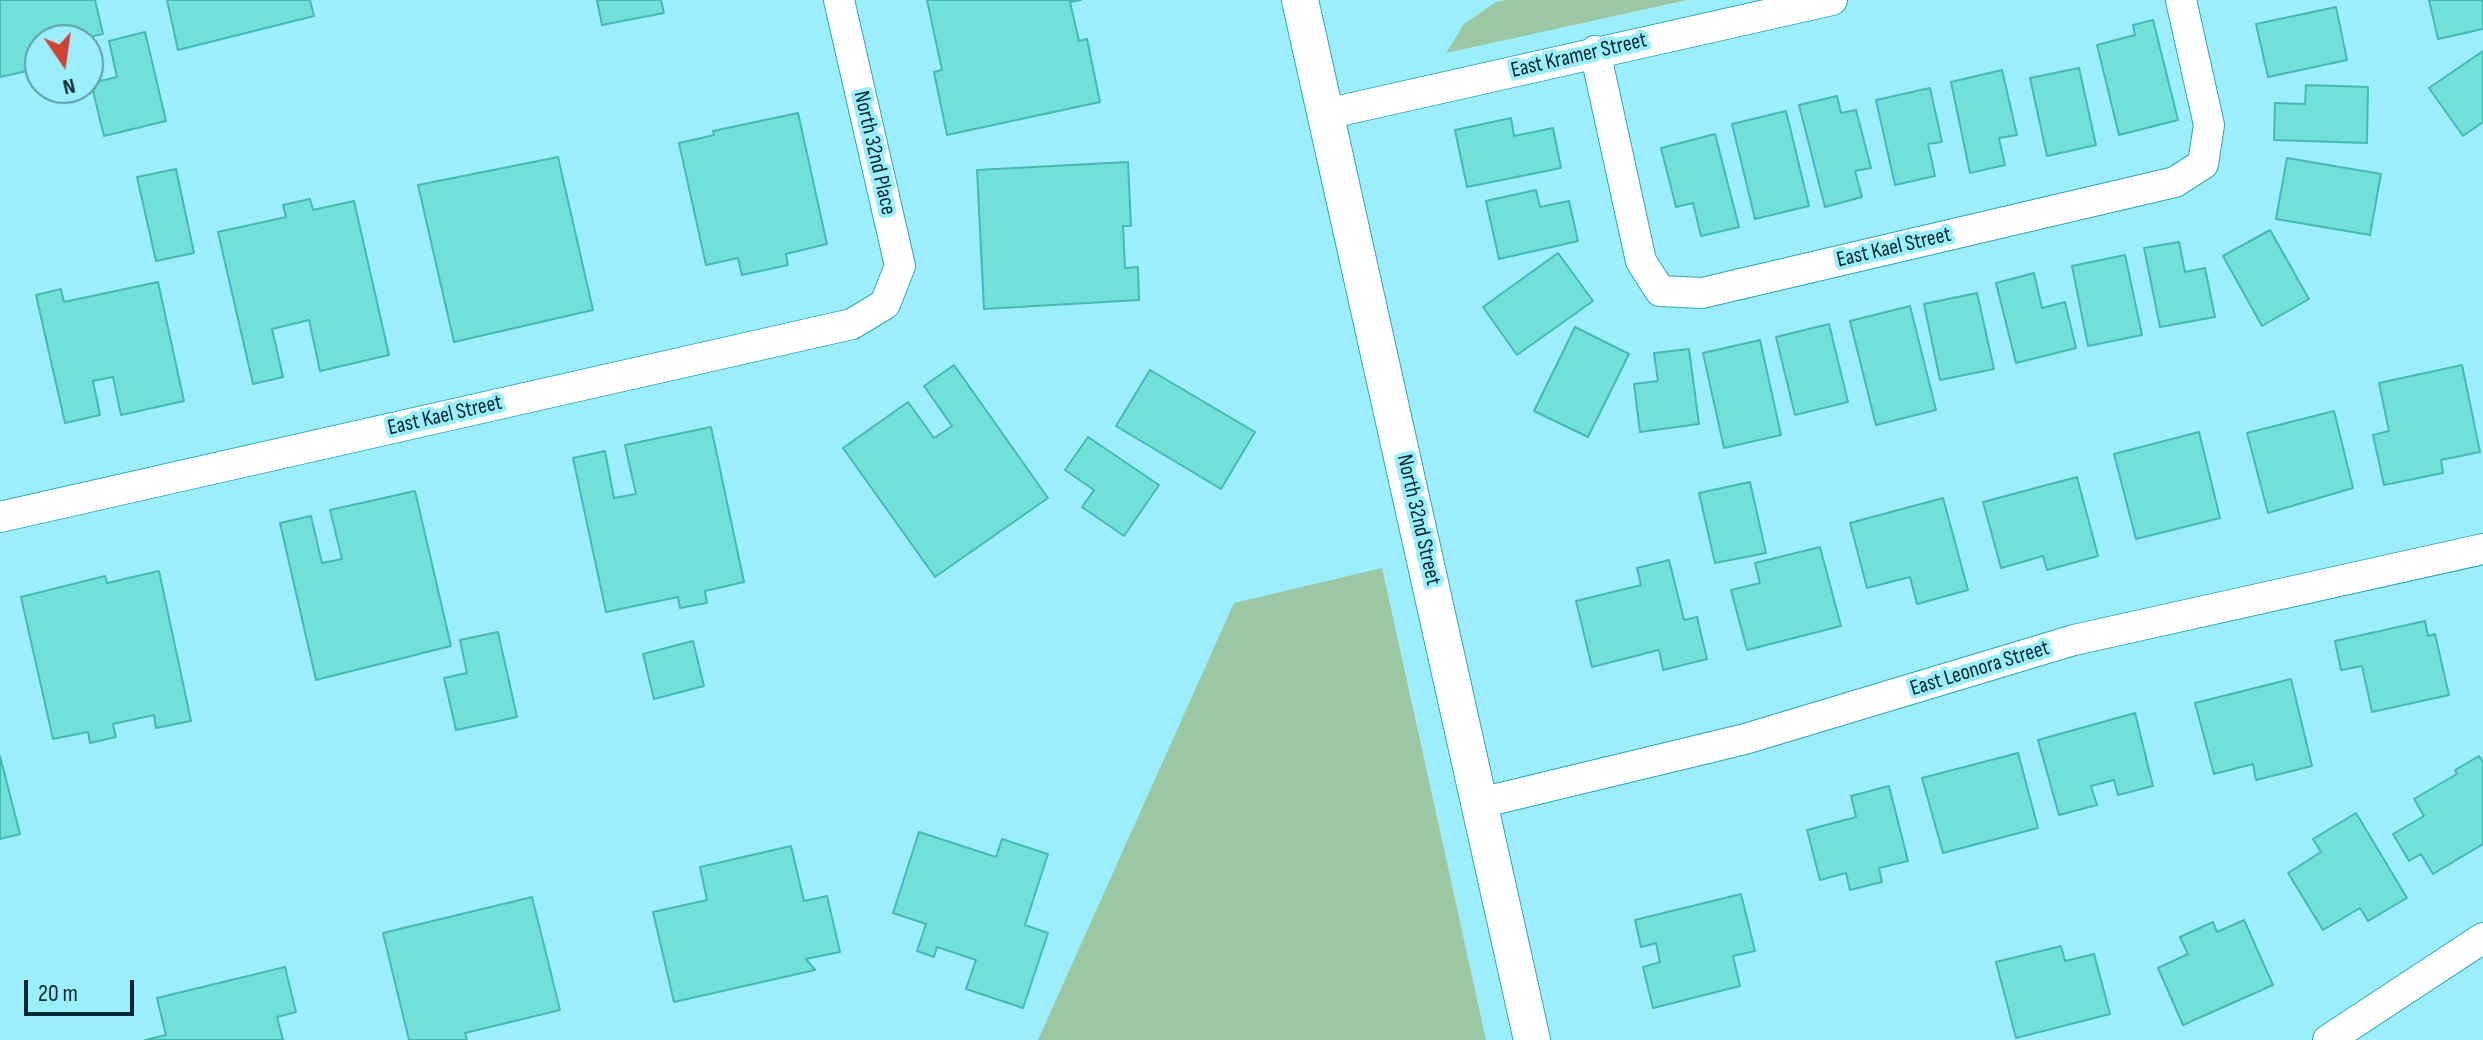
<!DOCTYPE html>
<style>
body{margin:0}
#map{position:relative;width:2483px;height:1040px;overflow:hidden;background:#9ceefc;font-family:"Sofia Sans Condensed",sans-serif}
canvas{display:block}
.north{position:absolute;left:24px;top:24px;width:80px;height:80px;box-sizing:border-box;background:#9ceefc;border:2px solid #5e9ea9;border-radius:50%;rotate:167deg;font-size:22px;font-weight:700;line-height:32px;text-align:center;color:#02272c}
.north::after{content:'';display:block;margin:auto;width:28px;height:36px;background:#d04334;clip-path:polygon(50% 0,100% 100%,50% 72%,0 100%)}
.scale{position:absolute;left:24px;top:980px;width:110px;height:36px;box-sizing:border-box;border:4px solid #02272c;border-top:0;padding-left:10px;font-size:24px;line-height:28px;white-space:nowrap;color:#02272c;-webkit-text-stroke:6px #9ceefc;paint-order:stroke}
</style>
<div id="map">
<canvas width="2483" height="1040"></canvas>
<div class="north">N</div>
<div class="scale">20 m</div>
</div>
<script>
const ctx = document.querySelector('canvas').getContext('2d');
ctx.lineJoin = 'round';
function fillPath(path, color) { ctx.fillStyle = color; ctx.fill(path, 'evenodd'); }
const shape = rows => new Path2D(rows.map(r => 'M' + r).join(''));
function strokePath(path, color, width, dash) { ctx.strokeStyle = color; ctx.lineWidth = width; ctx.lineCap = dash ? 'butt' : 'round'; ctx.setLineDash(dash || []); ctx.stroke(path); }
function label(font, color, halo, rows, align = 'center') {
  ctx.font = font + ' "Sofia Sans Condensed",sans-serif'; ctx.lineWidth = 8; ctx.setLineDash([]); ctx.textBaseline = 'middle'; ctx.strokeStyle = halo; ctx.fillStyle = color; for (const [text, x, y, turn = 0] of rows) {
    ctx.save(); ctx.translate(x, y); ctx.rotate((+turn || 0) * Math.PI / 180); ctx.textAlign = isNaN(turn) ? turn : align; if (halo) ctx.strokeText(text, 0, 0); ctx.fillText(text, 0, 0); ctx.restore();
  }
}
const green = shape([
 [1506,0,1687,0,1446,53,1464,24,1496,2],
 [1382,568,1486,1040,1038,1040,1234,603]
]);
const building = shape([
 [0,0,95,0,103,34,76,40,40,40,40,68,0,77,0,0],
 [167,0,310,0,314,16,178,50,167,0],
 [597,0,661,0,664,13,602,25,597,0],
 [927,0,1081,0,1070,2,1079,41,1087,39,1100,102,947,135,934,72,942,70,927,0],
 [2429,0,2483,0,2483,29,2438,39,2429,0],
 [2336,7,2347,60,2268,77,2256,24,2336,7],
 [2153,20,2178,120,2119,135,2097,45,2135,35,2133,25,2153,20],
 [145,32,166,121,104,136,91,83,117,77,109,41,145,32],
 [2483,51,2483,122,2463,136,2429,88,2483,51],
 [2079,68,2096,145,2047,156,2030,78,2079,68],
 [2002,70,2017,135,1999,138,2005,165,1970,173,1951,82,2002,70],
 [2306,85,2368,87,2367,143,2274,140,2275,103,2305,104,2306,85],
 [1930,88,1942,142,1928,144,1935,176,1895,185,1876,100,1930,88],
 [1837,96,1841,113,1856,110,1871,168,1855,171,1862,197,1825,207,1799,105,1837,96],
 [1786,111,1809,206,1755,219,1732,124,1786,111],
 [798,113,827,244,786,254,788,265,742,275,738,258,706,265,679,143,714,135,713,131,798,113],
 [1511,118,1514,136,1553,128,1561,168,1467,187,1455,130,1511,118],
 [1715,134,1739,227,1701,236,1693,203,1676,207,1661,148,1715,134],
 [558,157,593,310,454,342,418,185,558,157],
 [2287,158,2381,174,2370,235,2276,219,2287,158],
 [1128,162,1131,226,1123,226,1125,268,1138,267,1139,300,984,309,977,170,1128,162],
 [176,169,194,253,156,261,137,177,176,169],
 [1536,190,1540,207,1569,201,1578,241,1499,259,1486,201,1536,190],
 [310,199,313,210,354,201,389,355,320,371,309,320,272,329,283,377,253,384,218,232,286,217,283,205,310,199],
 [2270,230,2309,299,2262,326,2223,256,2270,230],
 [2179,242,2185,272,2205,268,2215,317,2160,327,2144,248,2179,242],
 [1558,253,1593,301,1517,355,1483,307,1558,253],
 [2125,255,2142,335,2088,346,2072,266,2125,255],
 [2034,273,2042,308,2065,302,2076,348,2016,363,1996,283,2034,273],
 [158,282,184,401,121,415,113,377,93,381,100,415,65,423,36,295,61,289,64,302,158,282],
 [1977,293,1994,369,1940,380,1924,304,1977,293],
 [1910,306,1936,410,1876,425,1850,321,1910,306],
 [1829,324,1848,402,1795,415,1776,337,1829,324],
 [1575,327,1629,354,1588,437,1534,411,1575,327],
 [1760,340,1781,435,1724,448,1703,353,1760,340],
 [1689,349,1699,424,1640,432,1634,384,1658,381,1654,353,1689,349],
 [954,365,1048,498,935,577,843,448,908,402,934,438,952,426,924,386,954,365],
 [2462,365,2480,452,2441,460,2443,473,2384,485,2373,435,2389,431,2379,383,2462,365],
 [1150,370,1255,432,1221,489,1116,426,1150,370],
 [2334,411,2353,488,2268,513,2247,433,2334,411],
 [711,427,744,582,705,591,707,603,680,608,678,597,606,612,573,458,605,451,614,498,636,494,625,445,711,427],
 [2199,432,2220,518,2136,539,2114,454,2199,432],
 [1088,437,1159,485,1124,536,1082,507,1094,490,1065,470,1088,437],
 [2077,477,2098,556,2047,570,2043,556,2001,568,1983,502,2077,477],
 [1750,482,1766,553,1715,563,1699,493,1750,482],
 [415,491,451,646,316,680,280,523,311,516,322,563,342,559,330,510,415,491],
 [1943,498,1968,590,1917,604,1910,577,1867,588,1850,523,1943,498],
 [1820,547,1841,626,1747,650,1731,590,1760,583,1755,563,1820,547],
 [1669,560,1684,620,1697,617,1707,659,1663,670,1659,650,1592,667,1576,601,1641,585,1637,568,1669,560],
 [159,571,191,721,156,728,154,715,113,724,116,737,90,743,88,732,53,739,21,597,105,576,107,583,159,571],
 [2425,621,2428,636,2435,634,2449,695,2372,712,2362,666,2341,670,2335,641,2425,621],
 [498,632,517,717,456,730,444,678,467,673,460,640,498,632],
 [693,641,704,686,654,699,643,654,693,641],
 [2291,679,2312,766,2256,780,2253,764,2214,774,2195,703,2291,679],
 [2135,713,2153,786,2118,795,2114,780,2091,786,2097,805,2059,815,2038,740,2135,713],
 [2018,753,2038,828,1943,853,1922,778,2018,753],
 [0,756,20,834,0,839,0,756],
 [2479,756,2483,762,2483,844,2433,874,2421,854,2409,861,2393,834,2424,816,2414,799,2457,774,2455,770,2479,756],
 [1889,786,1908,861,1879,868,1882,882,1850,890,1846,873,1820,880,1807,830,1856,817,1851,796,1889,786],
 [2356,813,2407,898,2368,921,2360,908,2323,930,2288,873,2321,852,2313,839,2356,813],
 [919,832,996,857,1002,839,1048,854,1025,925,1048,933,1023,1008,966,989,976,960,937,947,934,957,917,951,926,924,893,913,919,832],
 [791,846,804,901,827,896,840,952,806,959,815,970,674,1002,653,912,707,900,700,867,791,846],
 [1741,894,1755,951,1733,956,1740,986,1653,1008,1643,967,1660,962,1656,943,1641,947,1635,920,1741,894],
 [532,897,560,1010,465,1033,467,1040,409,1040,383,933,532,897],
 [2244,920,2273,985,2183,1025,2158,968,2188,954,2180,937,2213,922,2217,932,2244,920],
 [2061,946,2065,961,2094,954,2110,1014,2016,1038,1996,962,2061,946],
 [285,967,296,1012,277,1017,283,1040,145,1040,166,1035,157,998,285,967]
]);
const minor = shape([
 [1595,51,1641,261,1660,291,1702,293,2175,182,2203,164,2209,125,2181,0],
 [1326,114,1832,0],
 [0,517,852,324,885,304,900,266,839,0],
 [1480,803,1745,739,2074,640,2483,549],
 [2328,1040,2483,938]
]);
const tertiary = shape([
 [1300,0,1532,1040]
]);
const streetNames = [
 ["East Kramer Street",1579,56,-13],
 ["North 32nd Place",874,153,77],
 ["East Kael Street",1894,248,-13],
 ["East Kael Street",445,416,-13],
 ["North 32nd Street",1418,520,77],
 ["East Leonora Street",1980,669,-17]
];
fillPath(green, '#9bc7a2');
fillPath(building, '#71e0d9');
strokePath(building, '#46b9b2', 2);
strokePath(minor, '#31a5b7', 32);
strokePath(tertiary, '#31a5b7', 38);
strokePath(minor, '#fff', 30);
strokePath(tertiary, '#fff', 36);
label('22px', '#02272c', '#9ceefc', streetNames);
</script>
